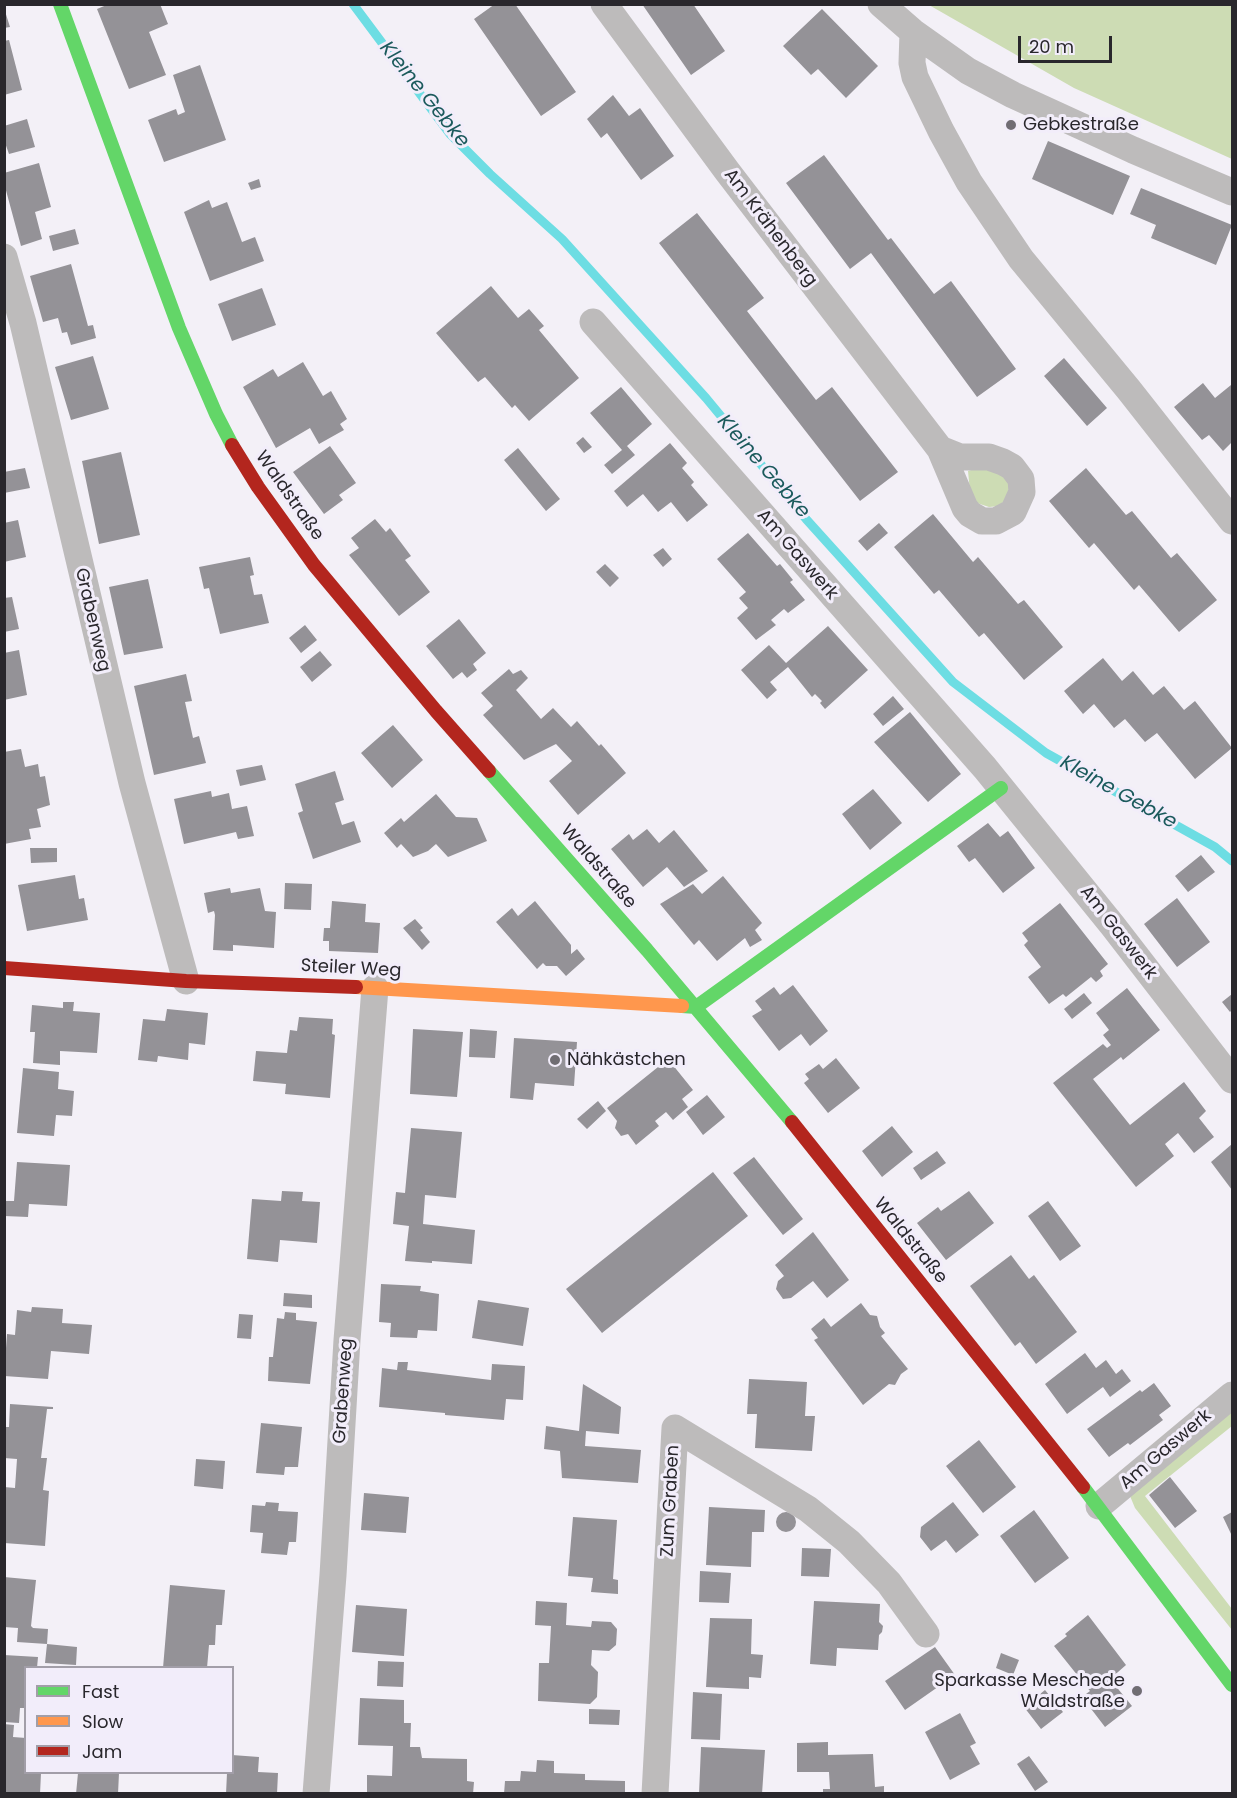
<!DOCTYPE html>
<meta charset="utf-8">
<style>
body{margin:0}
#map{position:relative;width:1237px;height:1798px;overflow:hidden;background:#f3f0f7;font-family:Poppins,sans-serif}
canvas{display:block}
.frame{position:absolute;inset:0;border:6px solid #29272c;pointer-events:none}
.legend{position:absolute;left:24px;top:1666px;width:210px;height:108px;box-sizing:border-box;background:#f2edfa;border:2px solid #a29ea8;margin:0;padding:8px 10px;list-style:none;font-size:18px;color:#29272c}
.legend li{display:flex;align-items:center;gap:12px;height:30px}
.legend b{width:30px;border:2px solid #a29ea8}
.scale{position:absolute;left:1018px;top:36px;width:94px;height:27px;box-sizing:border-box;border:3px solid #29272c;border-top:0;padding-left:8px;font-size:18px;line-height:21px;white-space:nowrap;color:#29272c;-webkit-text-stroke:4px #f2edfa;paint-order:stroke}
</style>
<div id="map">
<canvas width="1237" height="1798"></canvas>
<div class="frame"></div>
<ul class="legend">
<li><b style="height:8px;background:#63d668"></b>Fast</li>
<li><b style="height:8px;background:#ff974d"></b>Slow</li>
<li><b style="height:8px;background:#b3261e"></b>Jam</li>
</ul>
<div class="scale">20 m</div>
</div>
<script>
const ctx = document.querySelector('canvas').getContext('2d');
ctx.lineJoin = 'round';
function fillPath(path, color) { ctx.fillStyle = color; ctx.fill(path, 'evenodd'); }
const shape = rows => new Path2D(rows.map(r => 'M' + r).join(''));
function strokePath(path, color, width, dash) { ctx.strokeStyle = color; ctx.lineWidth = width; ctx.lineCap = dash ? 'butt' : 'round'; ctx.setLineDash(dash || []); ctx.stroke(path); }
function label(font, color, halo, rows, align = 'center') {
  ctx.font = font + ' Poppins,sans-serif'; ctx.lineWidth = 6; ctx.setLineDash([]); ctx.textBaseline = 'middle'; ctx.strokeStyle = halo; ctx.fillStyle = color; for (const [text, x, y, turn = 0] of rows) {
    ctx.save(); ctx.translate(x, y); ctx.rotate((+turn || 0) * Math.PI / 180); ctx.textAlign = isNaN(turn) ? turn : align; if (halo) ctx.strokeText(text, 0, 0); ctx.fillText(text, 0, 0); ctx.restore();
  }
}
const green = shape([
 [929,5,1232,5,1232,159,1074,88],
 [995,466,1010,485,1007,497,1000,506,989,507,977,503,970,492,968,471,981,467],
 [1232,1406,1232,1426,1145,1496,1232,1609,1232,1630,1135,1508,1130,1496]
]);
const stream = shape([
 [353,4,450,134,490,174,562,239,706,398,806,519,953,682,1046,753,1215,847,1232,861]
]);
const building = shape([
 [109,4,160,4,168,24,149,32,166,75,129,89,97,9],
 [495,4,515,4,576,92,541,116,474,19],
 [642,4,693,4,725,51,691,75],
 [4,8,10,27,4,28],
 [822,9,878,66,846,98,818,69,811,75,783,46],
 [9,40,22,90,4,95,4,41],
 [200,65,226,140,164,162,148,120,176,109,178,115,185,112,173,75],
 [613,95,629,116,640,108,674,156,641,180,607,133,601,138,587,119],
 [27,119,35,147,9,154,4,140,4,126],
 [1048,141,1130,176,1113,215,1032,179],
 [824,155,888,240,891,238,934,294,951,281,1016,369,977,397,871,253,850,269,786,183],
 [39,163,51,207,35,212,42,239,21,246,4,183,4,173],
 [259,179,261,187,251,190,248,183],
 [1141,188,1232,225,1216,265,1151,238,1156,225,1130,214],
 [209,200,212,208,227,202,242,242,255,237,264,261,210,281,184,212],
 [697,213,764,298,747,311,816,400,832,387,898,472,860,501,659,243],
 [75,229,79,244,53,251,49,236],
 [71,264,88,326,93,325,96,338,71,345,67,332,62,333,58,318,43,322,30,276],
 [491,286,518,318,529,309,544,326,539,330,579,378,529,421,515,405,512,408,485,377,478,382,436,333],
 [262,288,276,325,232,341,218,304],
 [93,356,109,409,71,420,55,367],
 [1064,358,1107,408,1087,426,1044,376],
 [303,362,323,396,331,391,347,419,340,424,344,430,319,444,310,428,276,448,243,387,273,369,278,377],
 [1203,383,1215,398,1231,385,1232,386,1232,442,1223,451,1209,435,1202,440,1174,407],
 [621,387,652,424,627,446,635,455,612,474,604,465,622,450,590,413],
 [583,437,592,447,584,453,576,443],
 [670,443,687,463,682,468,694,482,691,485,708,505,687,522,671,502,658,512,643,494,627,507,614,491],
 [330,446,356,483,339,495,343,500,324,514,293,472],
 [518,448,560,499,546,511,504,460],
 [121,452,140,535,99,544,82,461],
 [25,468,30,488,4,493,4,472],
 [1086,468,1126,515,1132,511,1171,558,1177,553,1217,600,1179,632,1139,585,1134,590,1094,543,1089,548,1049,501],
 [933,514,973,562,978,557,1018,604,1024,600,1063,647,1024,680,984,633,979,637,939,590,934,594,894,547],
 [375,519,386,532,390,528,411,556,405,560,430,592,399,616,349,555,359,548,351,538],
 [18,520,26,557,4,562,4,523],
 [879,523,888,533,867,551,858,541],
 [748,533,777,566,780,564,793,580,790,582,805,600,788,613,784,609,771,620,776,625,756,640,737,618,748,608,739,598,746,592,717,559],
 [663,548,672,559,663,567,653,555],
 [250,557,254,575,250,576,254,595,262,594,269,623,220,634,209,588,204,589,199,567],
 [605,564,619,578,610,587,596,572],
 [148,579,163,648,124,655,109,587],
 [12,597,19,629,4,632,4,598],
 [459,619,486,653,473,664,477,670,467,678,462,672,453,679,426,646],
 [305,625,317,640,301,653,289,638],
 [828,626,868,670,825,709,820,703,822,701,815,694,812,697,788,667,770,682,777,690,767,699,741,670,769,645,786,663],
 [19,650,27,695,4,700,4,653],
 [320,651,332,665,312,682,300,667],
 [1103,658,1122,681,1133,671,1153,695,1164,686,1184,710,1195,701,1232,748,1195,779,1157,733,1145,742,1125,719,1114,728,1094,704,1083,714,1064,691],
 [509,669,513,674,521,670,528,678,516,690,541,719,553,708,571,727,577,721,599,746,601,744,626,773,578,815,549,781,572,761,556,744,524,760,483,715,493,706,481,693],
 [186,674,192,701,185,702,193,738,199,736,206,763,154,775,134,686],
 [893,696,904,709,883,726,873,714],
 [910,712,961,774,928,802,874,742],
 [393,725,423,760,392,788,361,753],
 [21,749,25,767,38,764,40,777,45,776,50,805,37,809,41,827,29,829,31,839,4,844,4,752],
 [262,765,266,780,240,786,236,770],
 [335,771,344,800,335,803,342,825,354,821,361,842,313,859,298,813,303,811,295,784],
 [873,789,902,823,870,850,842,814],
 [211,791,212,797,229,793,232,809,247,806,254,836,238,839,236,832,184,844,174,799],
 [436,794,456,817,477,818,487,841,448,857,436,844,428,851,413,857,401,844,397,848,384,833,401,818,404,822],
 [988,823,1000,837,1008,831,1035,868,1003,893,975,858,969,862,957,846],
 [647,829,659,843,674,830,708,871,684,887,667,867,643,887,611,849,629,834,633,840],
 [30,848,57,848,57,862,31,863],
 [1201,855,1215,872,1188,892,1175,876],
 [75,875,79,899,84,898,88,920,27,931,18,885],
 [723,876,762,923,755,930,762,940,750,947,745,938,717,961,699,940,694,945,660,904,693,884,702,894],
 [285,883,312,884,311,910,284,909],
 [230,888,231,893,260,888,265,911,276,912,274,948,233,945,233,951,213,950,215,915,214,911,208,913,204,893],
 [1177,898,1210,942,1177,967,1144,924],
 [332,901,366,904,365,922,380,923,378,953,329,951,329,941,323,941,324,928,330,928],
 [535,901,571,945,571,954,577,949,585,959,566,976,557,966,546,966,543,963,537,969,496,922,512,908,518,916],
 [1060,903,1108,964,1100,971,1103,976,1096,982,1091,977,1066,997,1063,994,1049,1004,1028,977,1041,967,1024,945,1028,941,1022,933],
 [415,919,423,928,420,930,430,942,422,950,403,928],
 [793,985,828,1031,810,1046,801,1034,779,1051,752,1016,762,1010,755,1001,774,987,780,995],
 [1127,988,1160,1030,1123,1060,1121,1057,1093,1079,1130,1125,1184,1082,1206,1111,1199,1118,1214,1137,1194,1153,1178,1133,1165,1144,1174,1156,1136,1187,1053,1083,1103,1044,1107,1048,1111,1045,1103,1035,1109,1030,1096,1013],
 [1084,993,1092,1003,1072,1019,1064,1009],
 [1232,994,1232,1010,1230,1012,1222,1002],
 [63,1002,74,1002,73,1011,100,1013,97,1053,60,1051,60,1065,33,1063,35,1032,30,1032,32,1005,63,1008],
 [167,1009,208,1013,205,1045,189,1043,188,1060,158,1056,157,1062,138,1060,143,1019,165,1021],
 [299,1017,333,1019,332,1034,335,1035,330,1098,285,1094,286,1084,253,1081,256,1051,287,1053,290,1030,297,1031],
 [413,1029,463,1032,457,1097,410,1094],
 [470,1029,497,1031,495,1058,469,1057],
 [514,1038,577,1042,574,1086,535,1083,533,1100,510,1098],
 [836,1058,860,1088,828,1113,804,1083,809,1079,805,1074,819,1064,823,1069],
 [668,1059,693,1090,682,1099,688,1107,673,1120,666,1112,655,1121,659,1126,636,1145,628,1134,621,1136,615,1128,617,1121,607,1108],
 [23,1068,59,1072,58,1089,74,1091,72,1116,56,1115,54,1136,17,1133],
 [707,1095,725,1117,703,1135,686,1112],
 [598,1101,606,1111,587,1129,577,1119],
 [892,1126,913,1152,882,1177,862,1151],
 [411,1128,462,1132,456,1198,425,1195,423,1224,475,1230,472,1264,432,1261,432,1263,405,1261,409,1226,393,1224,396,1192,405,1193],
 [1232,1144,1232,1190,1211,1162],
 [937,1151,946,1163,921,1180,913,1168],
 [754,1157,803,1219,783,1235,733,1173],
 [17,1162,70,1165,67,1206,29,1204,28,1217,4,1216,4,1201,14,1201],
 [713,1172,748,1216,602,1333,566,1289],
 [282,1191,303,1192,302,1201,320,1202,317,1243,280,1240,278,1262,247,1259,252,1199,281,1201],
 [969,1191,994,1223,946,1260,917,1223,938,1207,941,1211],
 [1048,1201,1081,1246,1060,1261,1028,1216],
 [813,1232,849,1280,827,1298,813,1281,791,1298,783,1299,776,1289,778,1281,784,1276,775,1265],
 [1011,1255,1029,1279,1034,1275,1077,1332,1036,1364,1020,1342,1015,1346,970,1286],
 [381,1284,421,1286,420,1291,439,1294,437,1331,418,1330,417,1338,390,1337,391,1323,379,1322],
 [284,1293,312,1295,312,1308,283,1306],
 [478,1300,529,1308,523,1346,472,1338],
 [861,1303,870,1315,877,1316,880,1327,885,1333,881,1336,908,1369,901,1374,895,1385,889,1384,863,1405,814,1340,818,1338,811,1329,824,1318,831,1327],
 [32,1307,63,1309,62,1323,92,1325,89,1354,51,1351,48,1379,4,1376,7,1334,15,1335,17,1310,31,1312],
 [285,1312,296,1313,296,1320,317,1322,310,1384,268,1381,269,1357,273,1357,277,1318,284,1319],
 [239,1314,253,1315,251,1339,237,1338],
 [1085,1353,1096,1368,1106,1360,1116,1374,1122,1369,1131,1381,1110,1397,1103,1387,1067,1414,1045,1384],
 [398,1362,408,1362,407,1370,491,1380,492,1364,525,1366,523,1400,506,1399,504,1420,445,1415,445,1413,379,1407,382,1368,397,1370],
 [749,1379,807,1382,805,1416,815,1416,812,1451,755,1448,757,1414,747,1414],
 [1154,1383,1171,1406,1159,1415,1163,1420,1130,1445,1128,1443,1109,1457,1087,1429,1140,1390,1142,1392],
 [583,1384,621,1407,619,1434,586,1431,585,1446,641,1450,638,1483,562,1478,560,1451,544,1449,546,1426,579,1431],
 [10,1404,53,1407,53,1409,47,1409,41,1458,47,1458,43,1490,49,1491,45,1546,4,1543,4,1487,15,1488,17,1459,4,1458,4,1427,9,1427],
 [261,1423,302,1427,298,1467,285,1467,284,1475,256,1473],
 [979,1440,1016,1487,983,1513,946,1466],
 [196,1459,225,1461,223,1489,194,1486],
 [1170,1477,1197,1511,1175,1528,1149,1495],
 [364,1493,409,1497,406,1533,361,1530],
 [266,1502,279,1503,278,1511,298,1512,296,1542,289,1542,287,1555,261,1553,263,1533,250,1532,252,1505,265,1506],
 [953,1502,979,1535,956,1553,946,1540,931,1551,920,1537,921,1527],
 [709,1507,765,1510,764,1532,752,1532,751,1567,706,1565],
 [1034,1510,1069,1558,1035,1583,1000,1536],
 '776 1522a10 10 0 1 1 20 0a10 10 0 1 1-20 0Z',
 [1232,1512,1232,1536,1223,1517],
 [573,1517,617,1520,613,1579,618,1580,618,1594,591,1592,593,1578,568,1576],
 [802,1548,831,1549,829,1577,801,1576],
 [700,1571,731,1573,729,1603,699,1602],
 [4,1577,36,1580,31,1626,33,1628,48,1629,47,1644,17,1642,18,1628,4,1627],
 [170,1585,225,1590,222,1625,216,1625,215,1645,209,1645,207,1668,163,1668],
 [536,1601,567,1603,566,1625,591,1627,592,1621,611,1622,617,1629,616,1645,609,1651,592,1650,591,1665,598,1672,597,1697,590,1704,538,1701,539,1663,549,1663,551,1626,535,1625],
 [814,1601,880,1604,879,1622,883,1626,882,1632,879,1635,878,1650,837,1648,836,1666,810,1664],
 [356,1605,407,1609,404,1656,352,1652],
 [1088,1615,1126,1665,1110,1679,1132,1706,1105,1727,1082,1697,1090,1691,1054,1646,1067,1636,1065,1634],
 [710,1618,752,1619,751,1654,763,1655,761,1678,749,1677,749,1689,706,1687],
 [47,1644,77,1647,76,1665,45,1663],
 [935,1647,955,1675,905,1710,885,1681],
 [1001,1653,1019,1660,1013,1675,996,1668],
 [4,1655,38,1657,37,1668,26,1668,26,1708,20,1708,19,1723,4,1722],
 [378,1661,404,1662,403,1687,377,1686],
 [1045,1690,1063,1712,1041,1729,1024,1707],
 [693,1692,722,1694,720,1740,691,1739],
 [360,1698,404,1700,404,1723,411,1723,410,1747,420,1747,422,1758,467,1759,467,1781,474,1782,473,1794,367,1794,367,1775,392,1776,393,1746,358,1745],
 [589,1709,620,1710,619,1725,589,1724],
 [960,1713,976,1743,970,1746,980,1764,950,1780,925,1732],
 [4,1724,14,1725,13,1737,26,1738,26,1773,41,1773,40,1794,4,1794],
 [828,1742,828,1755,873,1754,875,1787,884,1786,884,1794,823,1794,823,1789,830,1789,829,1772,797,1772,797,1743],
 [701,1747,765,1750,762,1794,699,1794],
 [232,1755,259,1757,258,1772,278,1773,277,1794,226,1794,227,1773,232,1773],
 [1029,1756,1048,1782,1035,1791,1017,1764],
 [537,1760,554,1761,554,1773,585,1774,585,1780,625,1781,625,1794,504,1794,505,1781,520,1781,521,1771,536,1772],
 [78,1773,119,1773,118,1794,76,1794]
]);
const street = shape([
 [604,4,727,171,940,449,965,508,970,514,982,521,996,521,1013,512,1022,492,1021,479,1012,467,1003,462,989,457,960,457,940,449],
 [881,4,913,32,968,71,1013,95,1133,150,1232,192],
 [913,32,912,63,915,77,941,131,969,182,1021,259,1129,390,1232,521],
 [4,257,23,323,132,783,186,981],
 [593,322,985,768,1113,926,1232,1080],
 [1099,1506,1232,1395],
 [316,1794,333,1575,347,1340,375,988],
 [655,1794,675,1428,808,1509,849,1542,889,1583,926,1634]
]);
const fast = shape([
 [60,4,179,328,216,414,232,445],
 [489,771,647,950,792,1122],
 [682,1006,696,1007,1001,788],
 [1083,1487,1232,1685]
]);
const slow = shape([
 [356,987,682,1006]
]);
const jam = shape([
 [232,445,258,487,314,565,436,711,489,771],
 [4,968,186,981,356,987],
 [792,1122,1083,1487]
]);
const markers = [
 [1011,125,6,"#706d73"],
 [555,1060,6,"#706d73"],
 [1137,1691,6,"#706d73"]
];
const poiNames = [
 ["Gebkestraße",1023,125],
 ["Nähkästchen",567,1060],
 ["Sparkasse Meschede",1125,1681,"right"],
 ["Waldstraße",1125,1702,"right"]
];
const streetNames = [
 ["Am Krähenberg",770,228,53],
 ["Waldstraße",289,496,55],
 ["Am Gaswerk",797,555,49],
 ["Grabenweg",92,620,77],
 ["Waldstraße",598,867,49],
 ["Am Gaswerk",1118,933,52],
 ["Steiler Weg",351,969,3],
 ["Waldstraße",910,1241,51],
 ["Grabenweg",344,1391,-86],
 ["Am Gaswerk",1166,1450,-40],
 ["Zum Graben",671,1501,-87]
];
const waterNames = [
 ["Kleine Gebke",424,95,51],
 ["Kleine Gebke",763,467,49],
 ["Kleine Gebke",1118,793,29]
];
fillPath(green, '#cddcb4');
strokePath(stream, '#6ddde3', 9);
fillPath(building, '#949297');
strokePath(street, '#bdbbbb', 27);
strokePath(fast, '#63d668', 14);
strokePath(slow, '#ff974d', 14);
strokePath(jam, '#b3261e', 14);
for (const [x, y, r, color] of markers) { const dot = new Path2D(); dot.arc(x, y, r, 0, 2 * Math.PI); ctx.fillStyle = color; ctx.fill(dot); strokePath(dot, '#f2edfa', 2); }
label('18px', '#29272c', '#f2edfa', poiNames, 'left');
label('18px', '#29272c', '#f2edfa', streetNames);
label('italic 20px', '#1b5a5c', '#f2edfa', waterNames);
</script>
